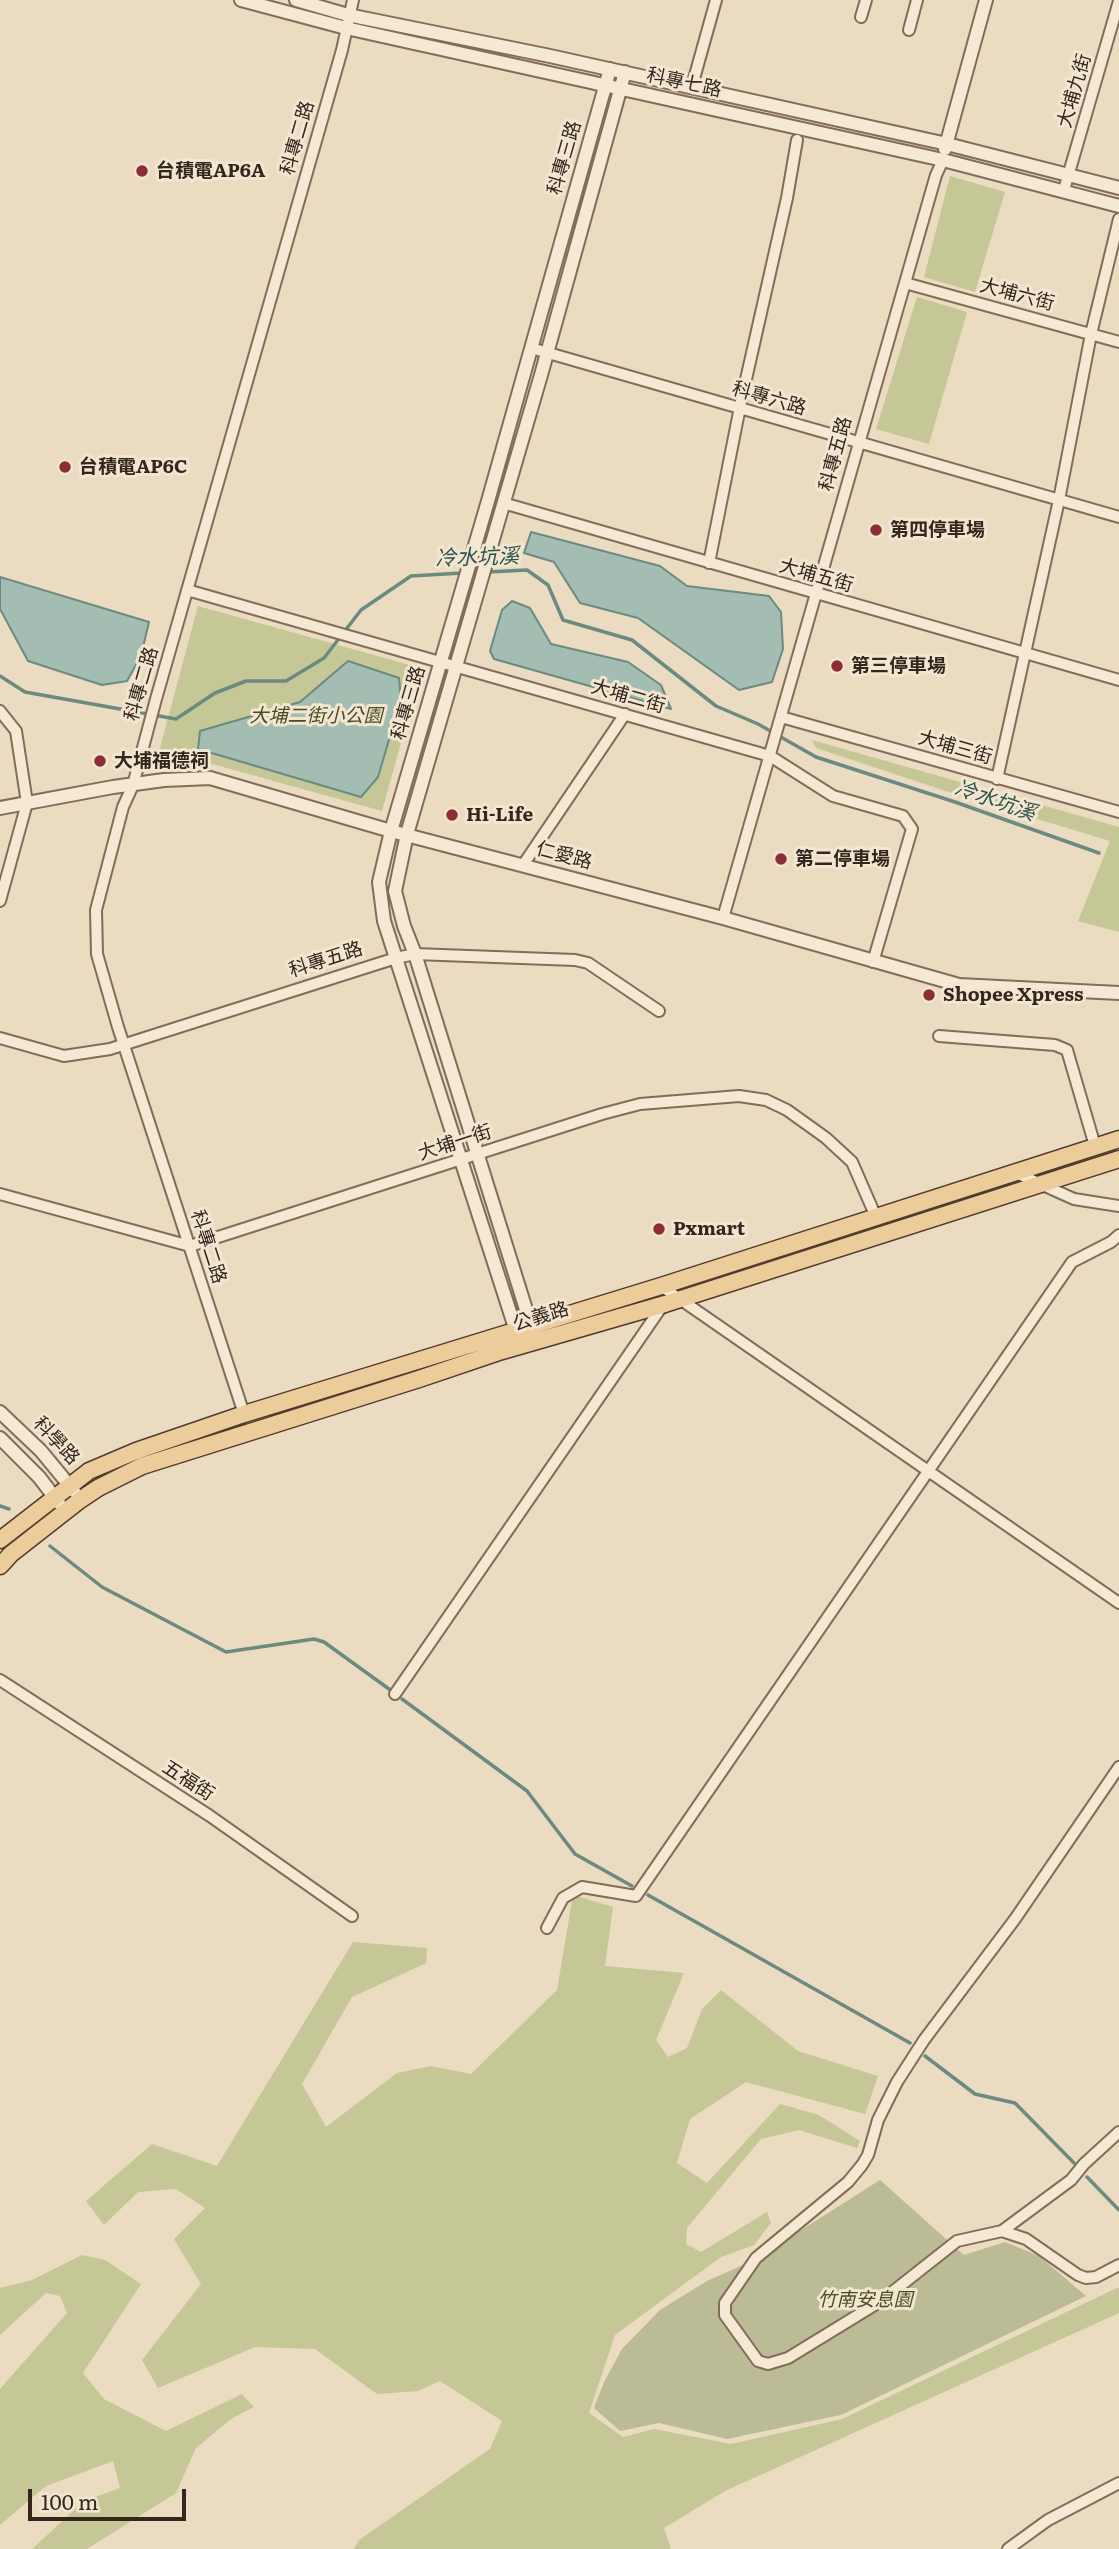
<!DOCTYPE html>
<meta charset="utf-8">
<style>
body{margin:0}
#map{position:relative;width:1119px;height:2549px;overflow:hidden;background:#eadbc1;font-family:Literata,serif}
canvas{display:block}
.scale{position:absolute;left:28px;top:2489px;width:158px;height:32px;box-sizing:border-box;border:4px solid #33261d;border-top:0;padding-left:9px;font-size:21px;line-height:24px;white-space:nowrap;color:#33261d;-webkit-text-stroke:5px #f2e6d0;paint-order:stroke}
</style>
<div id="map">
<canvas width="1119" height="2549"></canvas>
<div class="scale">100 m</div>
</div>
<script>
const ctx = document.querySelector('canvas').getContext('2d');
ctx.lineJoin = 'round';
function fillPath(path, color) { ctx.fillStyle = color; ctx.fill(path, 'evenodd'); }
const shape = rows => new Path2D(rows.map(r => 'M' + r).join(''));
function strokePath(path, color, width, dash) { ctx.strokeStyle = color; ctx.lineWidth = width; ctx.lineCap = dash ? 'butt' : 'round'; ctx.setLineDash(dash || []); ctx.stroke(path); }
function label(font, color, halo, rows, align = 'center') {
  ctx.font = font + ' Literata,"Noto Sans TC",serif'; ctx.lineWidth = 6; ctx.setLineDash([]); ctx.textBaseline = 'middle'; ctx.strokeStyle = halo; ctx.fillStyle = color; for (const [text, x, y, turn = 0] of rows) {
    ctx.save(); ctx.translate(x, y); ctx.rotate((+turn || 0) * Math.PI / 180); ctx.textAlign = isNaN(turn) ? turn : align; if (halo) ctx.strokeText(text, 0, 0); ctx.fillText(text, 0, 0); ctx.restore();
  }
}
const green = shape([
 [950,176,1005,192,975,292,924,277],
 [917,297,967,312,929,444,876,429],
 [198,606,417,667,420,675,382,811,205,762,156,763],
 [812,740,1119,827,1119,932,1078,921,1110,841,958,795,816,748],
 [573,1895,613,1907,605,1966,684,1973,656,2040,668,2057,687,2048,702,2009,721,1990,798,2051,878,2076,865,2114,746,2082,690,2119,677,2163,707,2183,780,2104,819,2115,860,2141,857,2148,799,2130,761,2139,687,2228,686,2244,701,2252,767,2212,771,2223,754,2245,721,2257,615,2335,589,2413,623,2437,654,2429,731,2444,842,2419,1117,2288,1119,2288,1119,2313,725,2491,664,2528,671,2549,354,2549,359,2540,490,2449,502,2421,440,2381,418,2391,377,2394,315,2349,255,2347,158,2388,142,2360,201,2284,174,2239,205,2208,176,2189,138,2192,104,2225,86,2201,152,2144,217,2166,353,1942,427,1948,426,1963,352,1997,302,2084,326,2127,397,2073,431,2066,471,2074,557,1990],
 [82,2255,105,2260,141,2284,83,2373,104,2399,166,2431,242,2394,254,2407,231,2419,196,2448,176,2493,87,2549,32,2549,84,2501,120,2488,113,2461,46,2486,0,2525,0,2389,67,2313,60,2296,46,2293,0,2335,0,2288,32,2280]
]);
const cemetery = shape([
 [880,2180,964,2255,1005,2242,1039,2256,1086,2296,841,2415,727,2439,659,2423,620,2431,594,2408,604,2382,622,2349,660,2310,707,2281,754,2260]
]);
const water = shape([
 [531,532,660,566,687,586,769,596,781,612,783,649,772,682,739,690,638,618,580,603,554,562,524,553,531,532],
 [0,577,149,622,141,656,127,681,102,685,28,661,0,609,0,577],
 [512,601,530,608,551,644,628,662,661,685,671,709,494,659,490,651,502,610,512,601],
 [348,661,399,678,401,699,378,777,361,797,198,749,200,731,300,702,348,661]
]);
const stream = shape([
 [487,572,527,570,548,585,563,620,632,640,716,706,758,724,816,757,955,802,1099,853],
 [0,676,25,692,176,719,215,693,246,681,286,681,324,658,361,610,411,576,462,573],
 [0,1506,9,1509],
 [50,1546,102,1587,226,1652,314,1639,324,1642,389,1689],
 [402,1699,527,1791,575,1854,632,1886],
 [648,1895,910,2043],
 [925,2056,975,2094,1015,2103,1074,2163],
 [1087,2177,1119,2210]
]);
const minor = shape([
 [861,17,866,0],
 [909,30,917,0],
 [692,86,716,0],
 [1064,190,1119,1],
 [905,283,1119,342],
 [531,348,1119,517],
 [503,503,1119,680],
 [709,563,742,397,787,198,797,140],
 [187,590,770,756,833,796,903,816,912,829,873,962],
 [0,711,16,731,27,803,0,901],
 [781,717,1119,812],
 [997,779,1059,500,1091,334,1119,219],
 [523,865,625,714],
 [723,918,911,262,936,175,943,160],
 [939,1036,1055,1045,1067,1050,1095,1146],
 [0,1038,64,1056,110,1049,396,958,415,954,575,960,588,963,659,1011],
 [1014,1172,1074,1199,1119,1206],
 [0,1194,190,1246,602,1114,640,1104,739,1096,766,1100,787,1110,826,1138,852,1162,876,1217],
 [661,1286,1119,1603],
 [244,1414,118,1027,97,954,96,910,123,807,133,785,156,699,342,50,353,0],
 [0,1680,210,1816,352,1916],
 [395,1694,665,1302],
 [1119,1767,1015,1919,924,2040,897,2082,878,2120,868,2155,862,2165,848,2182,756,2258,725,2303,725,2315,758,2361,768,2364,788,2358,881,2301,957,2241,1002,2231,1026,2239,1078,2275,1086,2278,1096,2277,1119,2265],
 [547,1928,563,1898,582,1887,636,1896,1072,1262,1111,1242,1119,1235],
 [1002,2231,1071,2180,1084,2164,1119,2132],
 [1008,2549,1048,2520,1119,2483]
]);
const tertiary = shape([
 [241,0,346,28,943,160,1119,206],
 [296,0,348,15,550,56,947,144,1119,188],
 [945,149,986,0],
 [0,808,113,787,164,780,210,778,391,831,723,918,959,985,1119,993],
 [533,1332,415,954,404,926,395,891,407,834,541,375,625,72],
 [518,1337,384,921,379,882,391,831,488,501,610,69],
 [0,1412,41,1451,74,1491],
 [0,1438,39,1477,59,1503]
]);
const primary = shape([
 [0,1540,89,1471,136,1451,244,1414,661,1286,1119,1139],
 [0,1566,11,1554,80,1500,98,1488,142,1466,419,1379,502,1351,665,1304,1119,1159]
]);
const markers = [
 [142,171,7,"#8d2e37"],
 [65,467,7,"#8d2e37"],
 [876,530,7,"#8d2e37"],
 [837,666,7,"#8d2e37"],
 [100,761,7,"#8d2e37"],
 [452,815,7,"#8d2e37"],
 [781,859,7,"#8d2e37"],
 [929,995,7,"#8d2e37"],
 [659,1229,7,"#8d2e37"]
];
const streetNames = [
 ["科專七路",684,83,12],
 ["大埔九街",1075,91,-74],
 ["科專二路",298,138,-74],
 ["科專三路",565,158,-74],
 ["大埔六街",1017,295,15],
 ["科專六路",769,399,16],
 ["科專五路",836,454,-75],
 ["大埔五街",816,576,16],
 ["科專二路",142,684,-74],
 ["大埔二街",628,697,16],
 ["科專三路",409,703,-74],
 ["大埔三街",955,748,16],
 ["仁愛路",564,856,15],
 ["科專五路",326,960,-18],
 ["大埔一街",455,1143,-18],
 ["科專二路",208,1247,72],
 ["公義路",541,1317,-17],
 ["科學路",56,1441,47],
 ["五福街",188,1781,33]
];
const poiNames = [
 ["台積電AP6A",156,171],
 ["台積電AP6C",79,467],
 ["第四停車場",890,530],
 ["第三停車場",851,666],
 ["大埔福德祠",114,761],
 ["Hi-Life",466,815],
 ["第二停車場",795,859],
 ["Shopee Xpress",943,995],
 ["Pxmart",673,1229]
];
const parkNames = [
 ["大埔二街小公園",316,716],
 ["竹南安息園",865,2300]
];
const waterNames = [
 ["冷水坑溪",477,558,-2],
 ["冷水坑溪",995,801,19]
];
fillPath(green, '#c5c796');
fillPath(cemetery, '#bbbc95');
fillPath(water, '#a3bdb3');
strokePath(water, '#6b8a80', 2);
strokePath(stream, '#6b8a80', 3.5);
strokePath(minor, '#826c5a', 14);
strokePath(tertiary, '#826c5a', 16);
strokePath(primary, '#503b2e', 19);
strokePath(minor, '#f6e9d4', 10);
strokePath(tertiary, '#f6e9d4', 12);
strokePath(primary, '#eccc9b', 16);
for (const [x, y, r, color] of markers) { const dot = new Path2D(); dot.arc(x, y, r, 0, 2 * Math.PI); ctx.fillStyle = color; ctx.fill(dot); strokePath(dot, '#f2e6d0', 2.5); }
label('19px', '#33261d', '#f2e6d0', streetNames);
label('bold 19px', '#33261d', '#f2e6d0', poiNames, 'left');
label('italic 19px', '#474e25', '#f2e6d0', parkNames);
label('italic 21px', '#2e524d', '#f2e6d0', waterNames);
</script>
